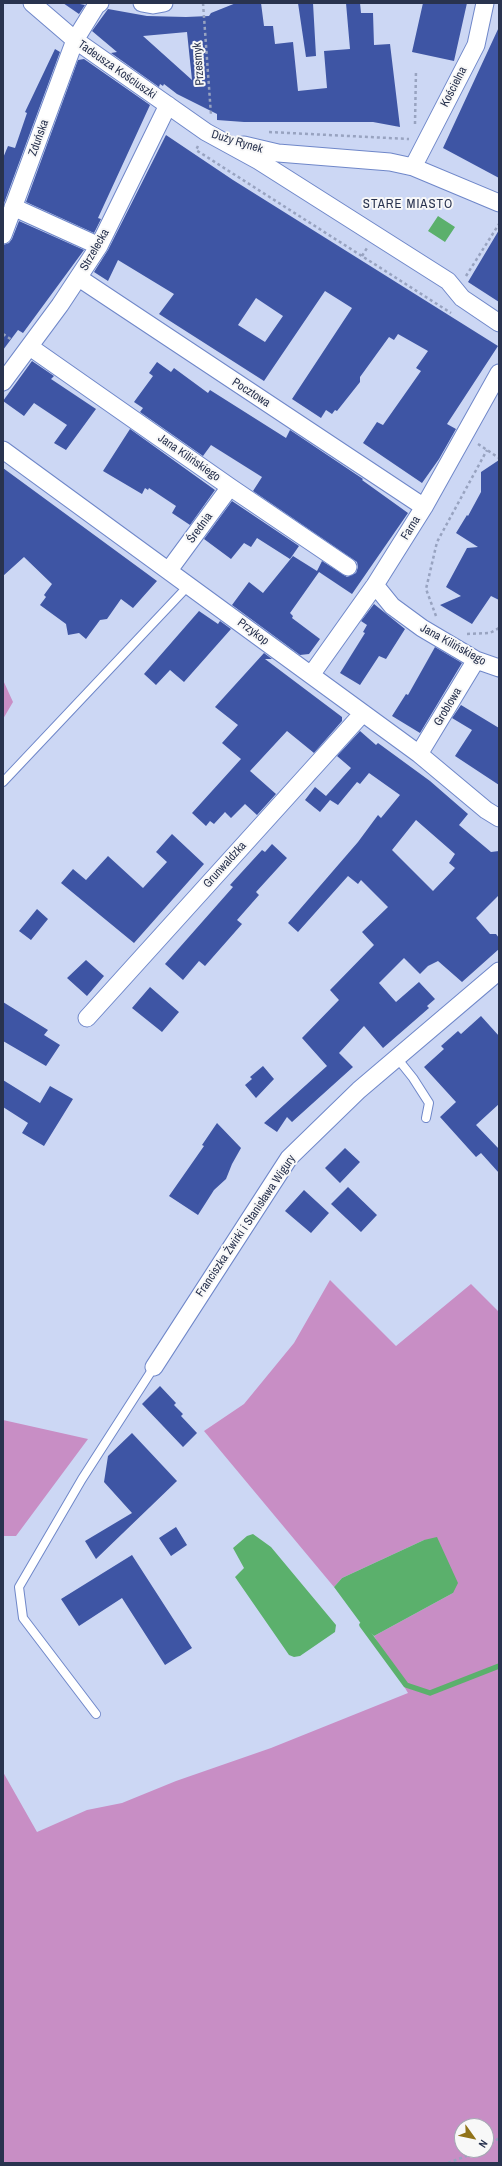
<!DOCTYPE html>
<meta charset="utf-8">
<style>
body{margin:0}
#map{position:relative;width:502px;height:2166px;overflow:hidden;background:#ccd7f4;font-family:"Archivo Narrow",sans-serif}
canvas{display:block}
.frame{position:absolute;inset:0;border:4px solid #29334f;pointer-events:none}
.north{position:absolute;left:454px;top:2118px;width:40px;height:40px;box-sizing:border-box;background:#f8f8f8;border:1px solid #a5a9b4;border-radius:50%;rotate:123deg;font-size:11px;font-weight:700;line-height:16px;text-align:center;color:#29334f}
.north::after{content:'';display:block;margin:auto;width:14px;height:18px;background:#917319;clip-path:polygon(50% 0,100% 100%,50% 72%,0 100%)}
</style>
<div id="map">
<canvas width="502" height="2166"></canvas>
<div class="frame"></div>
<div class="north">N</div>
</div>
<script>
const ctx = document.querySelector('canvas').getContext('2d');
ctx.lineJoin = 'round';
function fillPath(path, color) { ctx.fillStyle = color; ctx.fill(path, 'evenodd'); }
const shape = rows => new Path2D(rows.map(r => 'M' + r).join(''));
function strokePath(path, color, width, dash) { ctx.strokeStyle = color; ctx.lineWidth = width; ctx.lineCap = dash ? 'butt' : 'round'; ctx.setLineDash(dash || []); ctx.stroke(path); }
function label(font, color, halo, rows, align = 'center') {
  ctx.font = font + ' "Archivo Narrow",sans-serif'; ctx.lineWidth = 4; ctx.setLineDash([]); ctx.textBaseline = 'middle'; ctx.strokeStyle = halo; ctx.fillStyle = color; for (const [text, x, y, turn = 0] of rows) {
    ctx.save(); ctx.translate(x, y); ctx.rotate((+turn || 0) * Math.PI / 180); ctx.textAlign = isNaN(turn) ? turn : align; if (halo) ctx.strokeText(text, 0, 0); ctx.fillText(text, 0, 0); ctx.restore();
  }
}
const green = shape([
 [3,680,13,702,3,719],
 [330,1280,396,1346,471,1284,499,1312,499,2163,3,2163,3,1772,37,1832,87,1810,122,1803,176,1781,271,1748,408,1693,374,1636,453,1593,424,1540,342,1578,334,1587,204,1431,244,1404,294,1343],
 [462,2126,486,2126,486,2150,462,2150],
 [3,1420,88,1439,16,1536,3,1536]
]);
const water = shape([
 [438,216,455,227,445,242,428,231],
 [253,1534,271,1547,336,1625,335,1632,300,1656,294,1657,289,1655,235,1577,244,1568,233,1548,247,1536],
 [437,1537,458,1583,453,1593,374,1636,362,1625,334,1587,342,1578,424,1540]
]);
const stream = shape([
 [362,1625,406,1685,430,1693,499,1666]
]);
const building = shape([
 [63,3,75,3,85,5,79,14],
 [236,3,261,3,264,26,273,26,275,44,293,42,298,91,327,88,324,51,350,49,346,3,360,3,361,13,373,13,374,45,390,44,400,127,373,122,244,122,217,120,217,114,177,94,164,84,163,86,160,84,159,87,111,53,117,52,92,31,108,9,147,16,186,17,209,16,211,13],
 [187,32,192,80,143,36],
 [298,3,313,3,316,56,306,57],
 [423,3,467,3,454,61,412,52],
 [499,27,499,178,443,148],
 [55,49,60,52,3,206,3,158,8,146,15,148,27,113,25,112],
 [84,59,150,105,98,218,101,219,94,233,26,202,78,60],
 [166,135,233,180,498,346,447,424,456,429,439,459,422,483,363,443,377,422,383,425,421,371,416,368,428,351,398,334,394,340,389,337,360,377,360,382,337,411,335,410,332,414,326,410,321,418,292,399,352,308,325,291,264,381,159,314,174,294,118,260,108,281,94,272,108,250],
 [256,298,283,316,265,342,238,325],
 [19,221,84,250,23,333,18,330,3,350,3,245,9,243,12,239],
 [499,230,499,302,468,282],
 [32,361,54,376,51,379,96,409,66,450,54,443,67,425,34,403,24,416,3,401],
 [157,362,171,372,174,368,208,393,210,390,286,438,290,430,363,479,362,480,408,513,352,594,319,572,290,613,293,616,292,618,320,639,309,654,300,655,232,605,249,582,263,593,293,556,317,571,322,561,347,577,356,573,358,567,357,562,253,491,262,477,211,445,203,456,140,412,143,408,134,402,153,376,149,373],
 [130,429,215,490,190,525,172,513,176,506,149,488,148,490,145,488,142,494,103,471],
 [499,460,499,600,491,596,472,624,440,605,461,596,446,587,467,548,478,547,456,533,467,515,468,516,481,492,481,472],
 [3,468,157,581,133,608,121,599,107,619,100,620,86,639,79,633,68,635,66,624,40,605,46,597,44,595,52,584,24,557,3,576],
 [232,501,299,546,290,559,257,538,251,547,244,543,231,559,204,539],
 [374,604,405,629,386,659,379,656,360,685,340,673,365,633,363,632,367,625,361,621],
 [199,611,218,624,220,621,231,629,184,682,170,670,156,685,144,674],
 [435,647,462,663,420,733,392,716,406,694,408,695],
 [264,653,272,659,265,659,342,717,342,721,314,753,287,731,250,771,276,794,257,815,245,804,231,818,225,812,214,824,210,821,206,826,192,813,241,759,222,743,238,725,215,707],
 [461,705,499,728,499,785,455,756,472,730,452,718],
 [360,731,376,745,378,743,430,781,468,814,459,825,491,852,499,851,499,895,476,918,490,934,496,934,499,938,499,949,462,982,438,961,428,966,420,974,404,958,379,983,396,1002,419,982,435,999,427,1006,429,1008,383,1048,364,1026,339,1053,353,1067,292,1122,287,1117,277,1132,264,1123,327,1066,302,1038,339,1000,330,990,374,945,362,932,388,907,361,880,358,884,348,876,298,932,288,923,358,842,378,815,381,818,400,795,369,773,360,784,357,782,338,805,330,800,320,812,305,800,315,787,326,796,351,768,337,756],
 [416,820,455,854,449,863,455,868,433,891,392,850],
 [172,834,204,864,134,943,61,883,73,869,86,880,108,856,143,888,167,862,156,852],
 [272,844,287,858,256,892,259,895,237,920,242,924,205,966,199,961,183,980,165,964,233,887,230,885,262,850,265,852],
 [37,909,48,919,31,940,19,931],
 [86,960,104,976,87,996,67,978],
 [150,987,179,1012,162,1032,132,1008],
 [3,1002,48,1030,44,1035,60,1045,46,1066,3,1041],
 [481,1016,499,1036,499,1104,476,1125,499,1149,499,1173,481,1153,476,1157,440,1117,456,1102,424,1067,444,1049,441,1046,458,1031,461,1034],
 [263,1066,274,1079,256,1098,245,1085,252,1079,250,1077],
 [3,1080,40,1103,50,1086,73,1099,44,1146,22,1133,28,1123,3,1107],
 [217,1123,241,1148,232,1164,226,1179,214,1190,198,1215,169,1196,204,1146,202,1145],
 [345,1148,360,1162,340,1183,325,1168],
 [348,1187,377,1215,361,1232,331,1204],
 [304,1190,329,1213,311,1233,285,1211],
 [160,1386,176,1403,174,1405,183,1414,181,1416,197,1433,183,1447,142,1404],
 [132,1433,177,1481,96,1559,85,1541,132,1513,104,1482,108,1456],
 [176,1527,187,1545,171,1556,159,1538],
 [132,1555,192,1648,165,1665,122,1598,79,1626,61,1599]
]);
const path = shape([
 [203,3,211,115],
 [415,124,416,70],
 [269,132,409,139],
 [198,146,196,150,451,313],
 [362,256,367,248],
 [466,276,499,224],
 [3,334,12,340],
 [478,444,499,458],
 [436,616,426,589,437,542,487,450],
 [467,634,490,633,499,628],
 [486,2147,499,2138],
 [448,2163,482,2150]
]);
const lane = shape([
 [3,782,189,585],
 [397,1058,413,1078,429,1103,426,1118],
 [96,1714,23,1618,19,1587,82,1479,154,1367]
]);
const street = shape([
 [32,3,75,40,206,132,259,161,448,281,462,298,499,323],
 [142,3,153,5,164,3],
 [244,145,278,153,390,162,413,167,499,203],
 [413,167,476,45,485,3],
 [13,207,99,246],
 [3,235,75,40,96,6,100,3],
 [79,278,424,507],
 [30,347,230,487,348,567],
 [3,382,60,305,99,246,168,105],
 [3,450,419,754,486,810,499,818],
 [169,570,230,487],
 [375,585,392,606,422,628,476,660,499,668],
 [311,675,375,585,424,507,499,373],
 [419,754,476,660],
 [87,1018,363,713],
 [154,1367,289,1158,359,1090,499,971]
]);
const streetNames = [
 ["Przesmyk",199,64,-94],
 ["Tadeusza Kościuszki",117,70,35],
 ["Kościelna",454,87,-63],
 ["Zduńska",39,138,-70],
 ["Duży Rynek",237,142,17],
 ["Strzelecka",95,250,-60],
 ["Pocztowa",251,393,33],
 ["Jana Kilińskiego",189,458,35],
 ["Średnia",200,528,-54],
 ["Farna",411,528,-58],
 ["Przykop",253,632,37],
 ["Jana Kilińskiego",453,645,29],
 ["Groblowa",448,707,-59],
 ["Grunwaldzka",225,865,-48],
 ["Franciszka Żwirki i Stanisława Wigury",246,1226,-56]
];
const neighbourhoodNames = [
 ["STARE MIASTO",408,205]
];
fillPath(green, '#c88ec5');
fillPath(water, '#5bb06c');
strokePath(stream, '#5bb06c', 5.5);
fillPath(building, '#3e55a4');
strokePath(lane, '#6f87c9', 10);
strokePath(street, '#6f87c9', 19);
strokePath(path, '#98a3c0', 2.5, [3, 3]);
strokePath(lane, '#fff', 8);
strokePath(street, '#fff', 17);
label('12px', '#29334f', '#f8f8f8', streetNames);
ctx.letterSpacing = '1px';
label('13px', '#29334f', '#f8f8f8', neighbourhoodNames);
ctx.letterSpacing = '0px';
</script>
